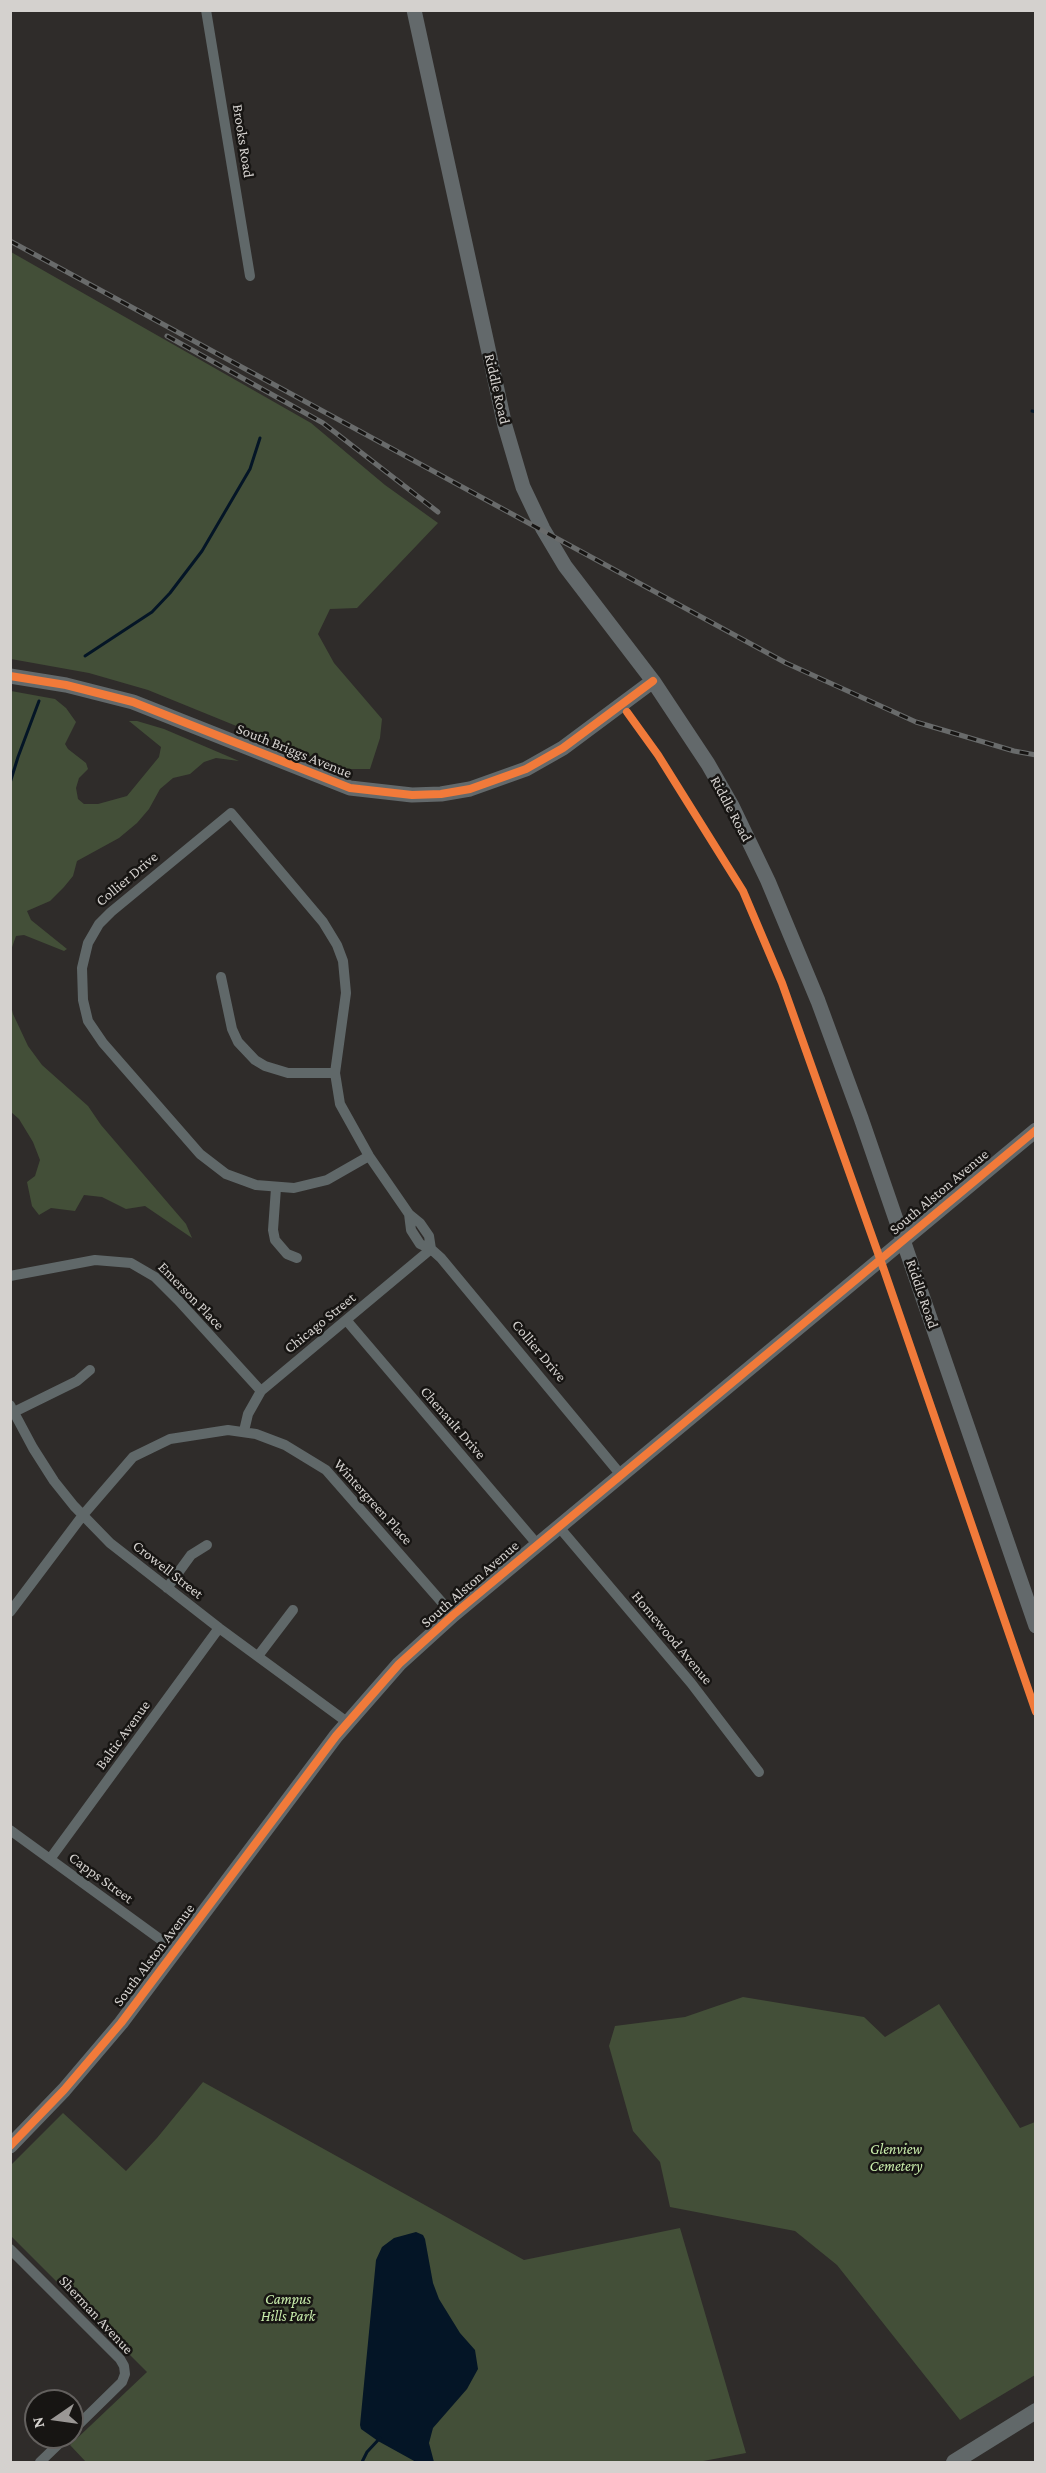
<!DOCTYPE html>
<style>
body{margin:0}
#map{position:relative;width:1046px;height:2473px;overflow:hidden;background:#2f2c2a;font-family:"Crimson Pro",serif}
canvas{display:block}
.frame{position:absolute;inset:0;border:12px solid #d4d1ce;pointer-events:none}
.north{position:absolute;left:24px;top:2389px;width:60px;height:60px;box-sizing:border-box;background:#171513;border:2px solid #63605e;border-radius:50%;rotate:257deg;font-size:16px;font-weight:700;line-height:24px;text-align:center;color:#d4d1ce}
.north::after{content:'';display:block;margin:auto;width:21px;height:27px;background:#9a9795;clip-path:polygon(50% 0,100% 100%,50% 72%,0 100%)}
</style>
<div id="map">
<canvas width="1046" height="2473"></canvas>
<div class="frame"></div>
<div class="north">N</div>
</div>
<script>
const ctx = document.querySelector('canvas').getContext('2d');
ctx.lineJoin = 'round';
function fillPath(path, color) { ctx.fillStyle = color; ctx.fill(path, 'evenodd'); }
const shape = rows => new Path2D(rows.map(r => 'M' + r).join(''));
function strokePath(path, color, width, dash) { ctx.strokeStyle = color; ctx.lineWidth = width; ctx.lineCap = dash ? 'butt' : 'round'; ctx.setLineDash(dash || []); ctx.stroke(path); }
function label(font, color, halo, rows, align = 'center') {
  ctx.font = font + ' "Crimson Pro",serif'; ctx.lineWidth = 5; ctx.setLineDash([]); ctx.textBaseline = 'middle'; ctx.strokeStyle = halo; ctx.fillStyle = color; for (const [text, x, y, turn = 0] of rows) {
    ctx.save(); ctx.translate(x, y); ctx.rotate((+turn || 0) * Math.PI / 180); ctx.textAlign = isNaN(turn) ? turn : align; if (halo) ctx.strokeText(text, 0, 0); ctx.fillText(text, 0, 0); ctx.restore();
  }
}
const green = shape([
 [11,252,311,423,385,485,438,523,357,608,330,609,318,634,334,663,382,719,380,738,370,769,348,769,315,758,148,690,89,673,11,659],
 [11,691,55,699,66,708,76,722,65,744,68,749,86,763,88,769,79,778,76,788,78,799,84,804,98,804,127,796,159,757,161,747,129,721,137,721,164,729,239,761,216,758,204,762,190,774,173,778,160,789,149,809,137,823,119,838,77,861,73,876,64,887,50,901,27,911,31,920,67,949,64,951,24,935,16,936,11,950],
 [10,1001,13,1014,28,1046,42,1065,88,1106,101,1125,186,1224,192,1238,145,1206,126,1209,102,1197,84,1195,75,1211,51,1208,39,1215,32,1206,27,1182,35,1176,40,1160,33,1142,19,1119,11,1112],
 [743,1997,864,2017,885,2037,939,2004,1020,2128,1035,2122,1035,2375,960,2420,837,2265,795,2231,670,2207,660,2162,633,2131,609,2046,615,2026,685,2017],
 [203,2082,524,2260,680,2228,746,2453,698,2462,86,2462,70,2445,147,2372,11,2236,11,2165,63,2113,126,2171,157,2138]
]);
const water = shape([
 [416,2232,423,2235,425,2239,433,2283,439,2299,460,2333,475,2350,478,2369,467,2389,433,2428,429,2443,434,2462,416,2462,378,2441,361,2429,360,2425,376,2260,382,2247,394,2238]
]);
const stream = shape([
 [1032,411,1036,412],
 [85,656,152,612,170,593,202,551,250,469,260,438],
 [10,783,18,757,39,701],
 [362,2462,367,2452,380,2438]
]);
const street = shape([
 [206,10,250,276],
 [221,977,232,1029,238,1042,255,1060,265,1066,288,1073,335,1073],
 [369,1156,327,1180,294,1188,256,1185,226,1174,200,1154,103,1043,88,1021,83,1000,82,968,88,943,99,924,111,912,231,813,323,922,337,945,343,961,346,993,335,1073,340,1104,369,1156,409,1214,420,1223,429,1236,431,1249],
 [276,1188,273,1230,275,1240,287,1254,297,1258],
 [409,1214,411,1230,420,1244,431,1249,441,1258,621,1475],
 [10,1276,95,1260,131,1263,155,1277,178,1300,261,1391],
 [347,1321,537,1544],
 [10,1405,33,1448,54,1481,74,1506,110,1543,219,1628,347,1722],
 [14,1412,77,1381,90,1370],
 [244,1431,248,1414,261,1391,431,1249],
 [559,1527,691,1683,759,1772],
 [167,1588,191,1555,207,1545],
 [10,1612,83,1515,133,1457,170,1439,228,1430,256,1434,285,1445,326,1470,453,1615],
 [258,1656,293,1610],
 [10,1830,175,1950],
 [50,1859,219,1628],
 [10,2249,120,2359,124,2366,125,2374,122,2382,72,2431],
 [40,2462,66,2437]
]);
const secondary = shape([
 [414,10,505,426,523,487,543,529,565,566,653,681,708,764,732,806,768,881,818,1001,861,1118,1036,1626],
 [10,676,66,685,133,702,350,788,412,795,441,794,470,789,526,769,563,748,653,681],
 [10,2146,64,2090,121,2023,336,1736,399,1664,453,1615,1036,1130]
]);
const primary = shape([
 [954,2462,1036,2411]
]);
const rail = shape([
 [10,241,786,663,916,722,1014,751,1036,755],
 [167,336,323,423,438,512]
]);
const cycleway = shape([
 [10,676,66,685,133,702,350,788,412,795,441,794,470,789,526,769,563,748,653,681],
 [627,712,658,755,743,891,782,983,884,1270,1036,1712],
 [10,2146,64,2090,121,2023,336,1736,399,1664,453,1615,1036,1130]
]);
const streetNames = [
 ["Brooks Road",243,141,81],
 ["Riddle Road",497,389,77],
 ["South Briggs Avenue",294,751,22],
 ["Riddle Road",731,809,62],
 ["Collier Drive",127,879,-40],
 ["South Alston Avenue",939,1192,-40],
 ["Riddle Road",922,1294,71],
 ["Emerson Place",191,1296,46],
 ["Chicago Street",320,1323,-39],
 ["Collier Drive",539,1351,50],
 ["Chenault Drive",453,1423,49],
 ["Wintergreen Place",373,1502,48],
 ["Crowell Street",168,1570,38],
 ["South Alston Avenue",470,1584,-41],
 ["Homewood Avenue",672,1638,50],
 ["Baltic Avenue",123,1735,-54],
 ["Capps Street",101,1878,36],
 ["South Alston Avenue",154,1955,-53],
 ["Sherman Avenue",96,2315,47]
];
const parkNames = [
 ["Glenview",896,2149],
 ["Cemetery",896,2166],
 ["Campus",288,2299],
 ["Hills Park",288,2316]
];
fillPath(green, '#434f38');
fillPath(water, '#041526');
strokePath(stream, '#041526', 3);
strokePath(street, '#606869', 10);
strokePath(secondary, '#63696b', 15);
strokePath(primary, '#616869', 16);
strokePath(rail, '#696b6b', 5);
strokePath(rail, '#171513', 3, [9]);
strokePath(cycleway, '#f17a3a', 8);
label('15px', '#d4d1ce', '#171513', streetNames);
label('italic 15px', '#c9edac', '#171513', parkNames);
</script>
